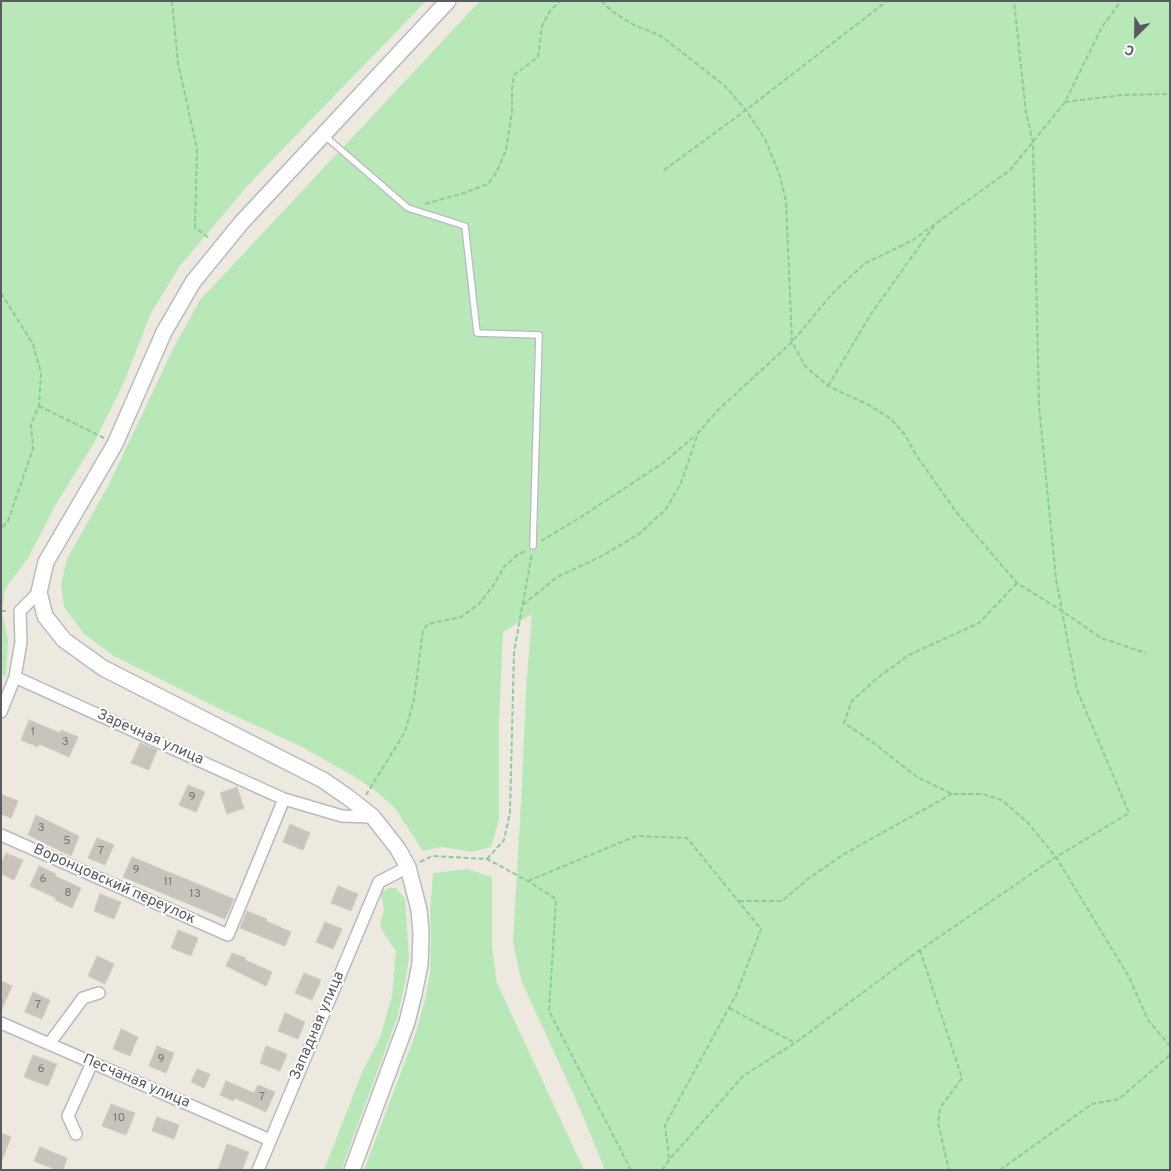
<!DOCTYPE html>
<meta charset="utf-8">
<style>
body{margin:0}
#map{position:relative;width:1171px;height:1171px;overflow:hidden;background:#ede9de;font-family:Overpass,sans-serif}
canvas{display:block}
.frame{position:absolute;inset:0;border:2px solid #585c62;pointer-events:none}
.north{position:absolute;left:1111px;top:10px;width:50px;height:50px;-webkit-text-stroke:4px #fff;paint-order:stroke;rotate:203deg;font-size:14px;font-weight:700;line-height:20px;text-align:center;color:#585c62}
.north::after{content:'';display:block;margin:auto;width:18px;height:22px;background:#585c62;clip-path:polygon(50% 0,100% 100%,50% 72%,0 100%)}
</style>
<div id="map">
<canvas width="1171" height="1171"></canvas>
<div class="frame"></div>
<div class="north">С</div>
</div>
<script>
const ctx = document.querySelector('canvas').getContext('2d');
ctx.lineJoin = 'round';
function fillPath(path, color) { ctx.fillStyle = color; ctx.fill(path, 'evenodd'); }
const shape = rows => new Path2D(rows.map(r => 'M' + r).join(''));
function strokePath(path, color, width, dash) { ctx.strokeStyle = color; ctx.lineWidth = width; ctx.lineCap = dash ? 'butt' : 'round'; ctx.setLineDash(dash || []); ctx.stroke(path); }
function label(font, color, halo, rows, align = 'center') {
  ctx.font = font + ' Overpass,sans-serif'; ctx.lineWidth = 4; ctx.setLineDash([]); ctx.textBaseline = 'middle'; ctx.strokeStyle = halo; ctx.fillStyle = color; for (const [text, x, y, turn = 0] of rows) {
    ctx.save(); ctx.translate(x, y); ctx.rotate((+turn || 0) * Math.PI / 180); ctx.textAlign = isNaN(turn) ? turn : align; if (halo) ctx.strokeText(text, 0, 0); ctx.fillText(text, 0, 0); ctx.restore();
  }
}
const green = shape([
 [1,1,426,1,249,184,180,266,151,313,124,382,95,441,55,506,28,558,5,589,2,612,8,640,6,677,1,674],
 [480,1,1170,1,1170,1170,605,1170,580,1109,521,980,513,942,522,785,526,690,532,614,503,632,499,722,499,820,491,847,472,852,441,847,423,851,395,808,377,792,357,778,300,746,218,708,114,656,84,634,64,607,61,584,67,559,108,486,175,345,200,300],
 [467,869,492,877,492,948,497,983,584,1170,364,1170,415,1035,425,1000,430,973,431,937,430,912,433,873],
 [389,888,396,888,405,899,409,958,404,988,397,1018,341,1170,324,1170,363,1070,380,1038,392,996,396,951,383,932,380,923,384,911,383,904,381,897,382,892]
]);
const building = shape([
 [29,720,60,733,61,730,78,737,69,757,39,744,38,747,21,740,29,720],
 [140,743,157,750,149,770,131,763,140,743],
 [188,785,205,792,196,812,179,805,188,785],
 [237,787,244,808,227,814,220,793,237,787],
 [1,794,18,801,11,818,1,814,1,794],
 [36,815,79,836,71,856,28,835,36,815],
 [290,824,310,833,303,850,283,842,290,824],
 [97,838,114,845,105,865,88,858,97,838],
 [6,853,23,860,14,880,1,874,1,864,6,853],
 [132,857,234,899,225,919,123,877,132,857],
 [39,866,56,874,55,876,81,888,72,908,55,900,56,898,30,886,39,866],
 [338,886,358,894,351,911,331,903,338,886],
 [100,894,121,902,114,919,94,911,100,894],
 [247,911,267,919,266,921,291,932,285,946,240,928,247,911],
 [325,922,342,929,333,949,316,942,325,922],
 [178,930,198,938,191,956,171,948,178,930],
 [232,953,246,958,245,960,272,972,266,986,226,966,232,953],
 [97,956,114,964,105,984,88,976,97,956],
 [304,973,321,980,312,1000,295,993,304,973],
 [1,981,12,986,1,1011,1,981],
 [33,992,50,1000,42,1019,25,1012,33,992],
 [285,1013,305,1022,298,1039,278,1031,285,1013],
 [121,1029,138,1037,130,1056,113,1049,121,1029],
 [157,1046,174,1053,166,1073,149,1066,157,1046],
 [266,1046,287,1054,280,1071,260,1063,266,1046],
 [33,1055,57,1064,48,1086,24,1077,33,1055],
 [197,1069,210,1074,204,1088,191,1082,197,1069],
 [226,1081,254,1093,258,1085,275,1092,266,1112,235,1098,233,1101,220,1095,226,1081],
 [111,1104,135,1113,126,1135,102,1126,111,1104],
 [157,1117,179,1125,174,1139,152,1131,157,1117],
 [1,1133,11,1137,2,1160,1,1160,1,1133],
 [227,1144,249,1152,242,1170,218,1170,227,1144],
 [40,1147,67,1158,63,1170,57,1170,34,1161,40,1147]
]);
const path = shape([
 [172,1,178,63,197,149,195,227,210,239],
 [601,1,612,11,632,24,661,36,724,85,746,110,765,139,780,176,786,201,792,342,805,366,828,386,869,405,891,419,905,435,916,455,957,513,1017,583,1062,611,1101,638,1146,653],
 [1065,102,1122,95,1170,94],
 [664,170,746,110,887,1],
 [425,204,464,193,488,184,497,171,506,150,512,111,512,89,514,75,538,57,542,26,550,11,560,1],
 [1,293,33,344,41,373,39,406,31,424,33,449,8,521,1,529],
 [828,386,871,314,936,223],
 [39,406,104,438],
 [541,541,581,517,663,463,696,435],
 [1017,583,979,623,909,655,876,679,852,701,844,723,871,741,917,777,952,794,982,794,1002,800,1028,823,1056,857,1129,977,1148,1020,1170,1046],
 [523,605,557,577,602,556,639,534,666,509,681,483,698,433,718,410,792,342,832,294,864,264,913,240,1010,170,1065,102,1102,27,1121,1],
 [1,611,8,611],
 [366,795,405,732,414,699,423,630,428,624,461,617,479,604,493,586,504,567,516,556,527,550],
 [487,859,504,840,510,812,514,652,532,553],
 [420,862,432,856,487,859,528,881,556,899,549,1011,631,1170],
 [528,881,636,836,687,838,761,929,736,995,665,1125,669,1159],
 [739,901,782,901,808,879,844,854,952,794],
 [920,950,962,1078,940,1108,938,1123,949,1170],
 [729,1008,795,1043],
 [662,1170,669,1160,743,1076,795,1043,920,950,1056,857,1129,813,1077,690,1056,579,1039,406,1033,142,1026,113,1014,1],
 [1000,1170,1092,1104,1119,1099,1170,1055]
]);
const lane = shape([
 [325,136,408,208,465,226,477,333,539,335,533,546]
]);
const street = shape([
 [15,677,284,799],
 [1,712,15,677,21,642,20,611,39,592],
 [1,835,228,935,284,799,342,816,373,817],
 [1,1023,270,1140],
 [49,1044,83,998,99,993],
 [76,1134,68,1116,92,1063],
 [258,1170,379,882,408,867]
]);
const secondary = shape([
 [352,1170,407,1022,414,994,420,964,421,933,419,910,408,867,398,849,373,817,349,798,323,780,103,668,64,640,45,616,39,592,46,562,115,444,164,332,193,282,242,222,448,1]
]);
const numberNames = [
 ["1",33,733],
 ["3",65,743],
 ["9",192,798],
 ["3",41,829],
 ["5",67,842],
 ["7",101,852],
 ["9",136,871],
 ["6",43,880],
 ["11",168,883],
 ["8",68,894],
 ["13",195,895],
 ["7",38,1006],
 ["9",161,1060],
 ["6",41,1070],
 ["7",262,1098],
 ["10",119,1119]
];
const streetNames = [
 ["Заречная улица",150,738,24],
 ["Воронцовский переулок",114,885,24],
 ["Западная улица",318,1026,-67],
 ["Песчаная улица",136,1082,23]
];
fillPath(green, '#b8e8b7');
fillPath(building, '#c8c3bb');
strokePath(building, '#d2cabc', 1);
strokePath(lane, '#b7bac0', 8);
strokePath(street, '#b7bac0', 14);
strokePath(secondary, '#b7bcc3', 18);
strokePath(path, '#90c99e', 2, [5, 2.5]);
strokePath(lane, '#fff', 5.5);
strokePath(street, '#fff', 11);
strokePath(secondary, '#fff', 15);
label('12px', '#747678', null, numberNames);
label('15px', '#585c62', '#fff', streetNames);
</script>
